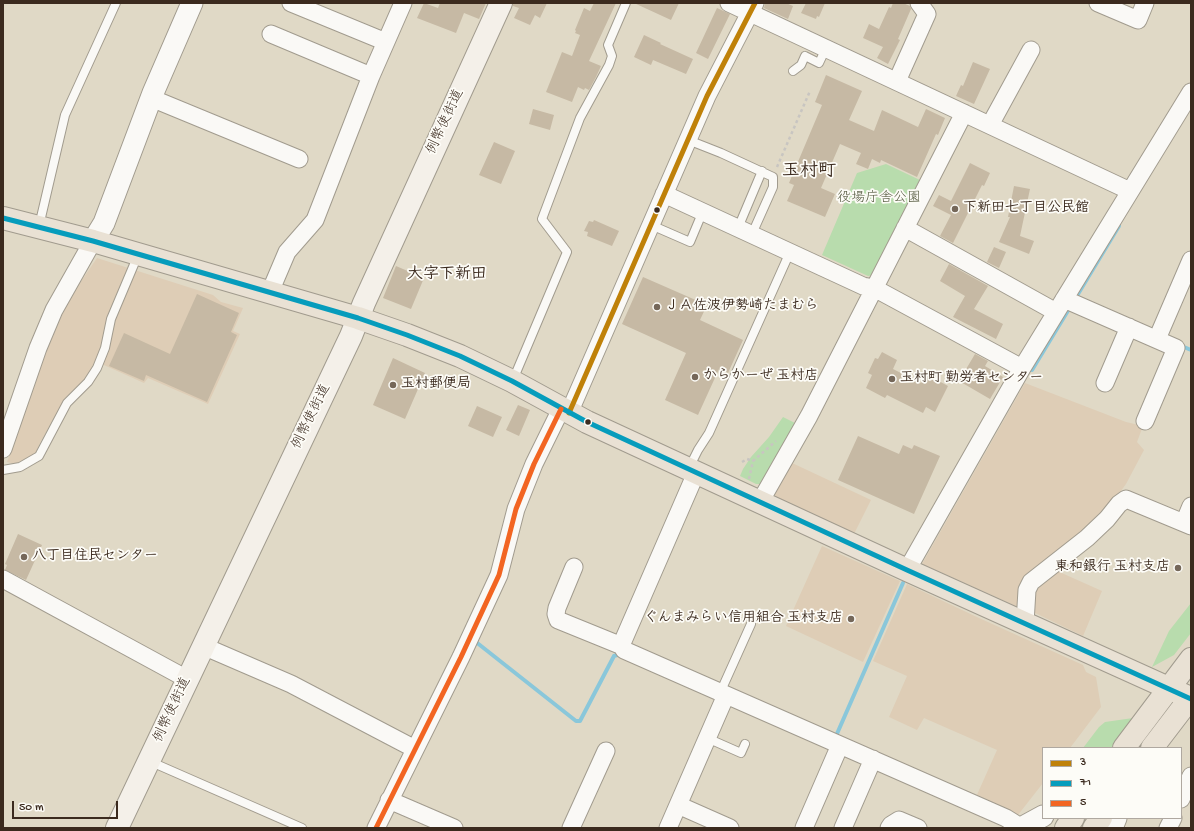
<!DOCTYPE html>
<meta charset="utf-8">
<style>
body{margin:0}
#map{position:relative;width:1194px;height:831px;overflow:hidden;background:#e0d9c6;font-family:"Gochi Hand",sans-serif}
canvas{display:block}
.frame{position:absolute;inset:0;border:4px solid #3b2a1e;pointer-events:none}
.legend{position:absolute;left:1042px;top:747px;width:140px;height:72px;box-sizing:border-box;background:#fdfcf7;border:1px solid #afa8a0;margin:0;padding:5px 7px;list-style:none;font-size:12px;color:#3b2a1e}
.legend li{display:flex;align-items:center;gap:8px;height:20px}
.legend b{width:20px;border:1px solid #afa8a0}
.scale{position:absolute;left:12px;top:801px;width:106px;height:18px;box-sizing:border-box;border:2px solid #3b2a1e;border-top:0;padding-left:5px;font-size:12px;line-height:14px;white-space:nowrap;color:#3b2a1e;-webkit-text-stroke:3px #fdfcf7;paint-order:stroke}
</style>
<div id="map">
<canvas width="1194" height="831"></canvas>
<div class="frame"></div>
<ul class="legend">
<li><b style="height:5px;background:#bf8109"></b>3</li>
<li><b style="height:5px;background:#069cbc"></b>71</li>
<li><b style="height:5px;background:#f26522"></b>5</li>
</ul>
<div class="scale">50 m</div>
</div>
<script>
const ctx = document.querySelector('canvas').getContext('2d');
ctx.lineJoin = 'round';
function fillPath(path, color) { ctx.fillStyle = color; ctx.fill(path, 'evenodd'); }
const shape = rows => new Path2D(rows.map(r => 'M' + r).join(''));
function strokePath(path, color, width, dash) { ctx.strokeStyle = color; ctx.lineWidth = width; ctx.lineCap = dash ? 'butt' : 'round'; ctx.setLineDash(dash || []); ctx.stroke(path); }
function label(font, color, halo, rows, align = 'center') {
  ctx.font = font + ' "Gochi Hand","Klee One",sans-serif'; ctx.lineWidth = 3.5; ctx.setLineDash([]); ctx.textBaseline = 'middle'; ctx.strokeStyle = halo; ctx.fillStyle = color; for (const [text, x, y, turn = 0] of rows) {
    ctx.save(); ctx.translate(x, y); ctx.rotate((+turn || 0) * Math.PI / 180); ctx.textAlign = isNaN(turn) ? turn : align; if (halo) ctx.strokeText(text, 0, 0); ctx.fillText(text, 0, 0); ctx.restore();
  }
}
const built = shape([
 [97,258,213,295,221,302,243,308,233,331,240,334,208,404,148,378,144,383,95,361,88,376,65,398,40,443,36,453,15,464,7,462,38,371,69,299],
 [1025,383,1126,422,1143,426,1137,442,1144,450,1126,484,1103,516,1018,607,922,564],
 [790,462,871,500,854,534,777,499,774,493],
 [822,546,900,581,863,662,786,626],
 [1055,570,1102,591,1083,636,1033,612,1031,595],
 [907,584,979,618,1083,665,1086,672,1096,677,1101,707,1070,748,1043,748,1043,783,1018,815,976,797,997,750,924,718,917,730,889,717,907,676,873,661]
]);
const green = shape([
 [886,164,922,181,874,275,868,276,822,255,857,173],
 [783,417,797,424,761,484,756,484,740,476,743,469,751,457,769,437],
 [1191,603,1191,633,1174,655,1152,667,1169,631],
 [1133,718,1111,748,1083,748,1099,727,1105,722]
]);
const stream = shape([
 [1075,299,1119,226],
 [1184,347,1191,350],
 [1032,370,1069,309],
 [476,642,576,721,580,721,614,656,617,655],
 [836,736,903,583]
]);
const building = shape([
 [424,3,438,8,440,3,486,3,479,19,464,13,456,33,417,18],
 [513,3,547,3,540,18,535,15,530,25,514,18,519,8,513,6],
 [594,3,616,3,589,61,601,66,596,77,589,90,585,88,584,90,578,87,572,102,546,92,562,52,572,56,580,35,575,33,576,31,575,30,584,8,590,11],
 [634,3,679,3,671,20],
 [765,3,786,3,793,6,788,19,764,8],
 [806,3,825,3,819,17,817,16,816,19,801,13],
 [893,3,903,3,910,6,911,9,898,39,900,40,888,64,877,58,883,47,863,38,869,24,879,29,889,7,891,8],
 [717,8,730,14,708,59,696,53],
 [644,35,661,43,660,44,693,59,686,74,653,60,651,65,634,57],
 [973,62,990,69,974,104,956,96,961,85,963,86],
 [826,75,862,91,849,120,874,131,882,110,918,127,926,109,945,118,938,135,936,134,917,177,881,160,880,163,872,159,868,169,856,164,861,153,840,144,821,188,835,194,825,217,787,201,794,185,789,183,822,105,815,102],
 [533,109,554,115,550,130,529,124],
 [494,142,515,151,501,184,479,175],
 [970,163,990,173,984,186,982,185,953,243,940,236,951,215,933,206,939,195,951,201],
 [1014,186,1030,189,1020,236,1034,241,1029,254,999,242,1010,217,1008,217],
 [594,220,619,231,612,246,587,236,588,232,584,231,589,221,593,222],
 [994,247,1006,252,999,268,987,262],
 [949,264,988,286,974,309,1003,324,996,339,953,317,965,296,940,281],
 [396,266,424,278,411,309,383,298],
 [643,277,707,305,700,320,743,340,728,373,719,369,698,415,665,400,686,353,622,324],
 [197,294,239,313,231,332,237,335,207,402,146,375,144,381,109,366,124,333,170,354],
 [882,352,897,360,893,369,921,383,926,374,948,386,935,412,926,407,923,413,887,395,885,398,866,388,872,375,868,373,875,358,878,359],
 [975,354,988,361,985,366,1003,377,990,399,959,381],
 [393,358,425,373,405,419,373,405],
 [518,405,530,410,519,436,506,430],
 [477,406,502,417,493,437,468,426],
 [858,436,899,454,903,445,912,449,914,445,940,456,914,514,838,480],
 [18,534,42,545,26,580,5,570,7,565,5,564]
]);
const path = shape([
 [777,167,810,91],
 [742,462,747,459,753,461],
 [749,479,753,461,776,441]
]);
const service = shape([
 [793,71,801,65,805,56,819,63,826,48],
 [688,140,721,153,773,177,773,187,752,234],
 [651,225,690,242,703,211],
 [39,226,65,115,116,3],
 [738,228,762,171],
 [513,380,567,252,542,219,580,118,609,65,612,56,608,45,626,3],
 [689,468,698,450,709,433,790,252],
 [3,470,20,467,39,456,67,403,88,382,97,368,105,348,111,319,138,255],
 [720,693,751,624],
 [707,738,741,753,745,744],
 [149,761,302,828]
]);
const minor = shape([
 [291,3,386,42],
 [729,3,1130,191],
 [1098,3,1138,20,1145,3],
 [271,34,371,76],
 [897,81,927,14,919,3],
 [151,98,299,159],
 [990,125,1031,50],
 [664,194,863,286,874,288,1022,368],
 [905,228,1056,312],
 [270,292,287,252,315,220,371,76,403,3],
 [1064,299,1176,348,1145,421],
 [1157,339,1191,260],
 [1105,383,1129,327],
 [569,413,707,96,755,3],
 [3,449,38,348,54,310,93,241],
 [696,473,623,641,622,646,624,650,1006,818,1014,823,1018,828],
 [760,502,809,416,964,113],
 [1184,523,1191,506],
 [574,567,557,608,556,614,558,620,622,646],
 [907,570,1022,368,1191,92],
 [3,579,187,679],
 [1025,623,1027,590,1031,582,1087,538,1107,519,1119,504,1126,499,1191,526],
 [203,646,291,684,415,749],
 [1181,799,1191,776],
 [389,800,454,828],
 [678,805,730,828],
 [376,828,461,657,499,575,516,509,534,464,561,409],
 [571,828,606,751],
 [668,828,726,695],
 [804,828,840,745],
 [843,828,873,759],
 [889,828,891,825,899,820,918,828],
 [1168,828,1173,818]
]);
const tertiary = shape([
 [93,241,104,223,153,93,192,3],
 [1021,828,1043,816],
 [1112,828,1116,818]
]);
const secondary = shape([
 [117,828,351,336,364,303,501,3]
]);
const primary = shape([
 [3,218,93,241,358,318,407,335,460,356,512,381,587,422,907,570,1186,696]
]);
const trunk = shape([
 [1124,748,1191,659],
 [1152,748,1191,697],
 [1066,828,1073,818],
 [1094,828,1101,818]
]);
const bus1 = shape([
 [569,413,707,96,755,3]
]);
const bus2 = shape([
 [3,218,93,241,358,318,407,335,460,356,512,381,587,422,907,570,1191,699]
]);
const bus3 = shape([
 [376,828,461,657,499,575,516,509,534,464,561,409]
]);
const markers = [
 [955,209,4,"#756759"],
 [657,210,3.5,"#3b2a1e"],
 [657,307,4,"#756759"],
 [695,377,4,"#756759"],
 [892,379,4,"#756759"],
 [393,385,4,"#756759"],
 [588,422,3.5,"#3b2a1e"],
 [24,557,4,"#756759"],
 [1178,568,4,"#756759"],
 [851,619,4,"#756759"]
];
const streetNames = [
 ["例幣使街道",446,122,-65],
 ["例幣使街道",312,417,-64],
 ["例幣使街道",173,710,-65]
];
const parkNames = [
 ["役場庁舎公園",879,199]
];
const poiNames = [
 ["下新田七丁目公民館",963,209],
 ["ＪＡ佐波伊勢崎たまむら",665,307],
 ["からかーぜ 玉村店",703,377],
 ["玉村町 勤労者センター",900,379],
 ["玉村郵便局",401,385],
 ["八丁目住民センター",32,557],
 ["東和銀行 玉村支店",1170,568,"right"],
 ["ぐんまみらい信用組合 玉村支店",843,619,"right"]
];
const quarterNames = [
 ["大字下新田",447,276]
];
const districtNames = [
 ["玉村町",809,172]
];
fillPath(built, '#decdb6');
fillPath(green, '#b8dcad');
strokePath(stream, '#8ac7da', 4);
fillPath(building, '#c6b9a4');
strokePath(service, '#a19b8e', 10);
strokePath(minor, '#a19b8e', 19);
strokePath(tertiary, '#a19b8e', 23);
strokePath(secondary, '#a19b8e', 24);
strokePath(primary, '#a19b8e', 24);
strokePath(trunk, '#a19b8e', 24);
strokePath(path, '#c8c5c1', 2.5, [3, 3]);
strokePath(service, '#faf9f6', 8);
strokePath(minor, '#faf9f6', 17);
strokePath(tertiary, '#faf9f6', 21);
strokePath(secondary, '#f4f0e9', 22);
strokePath(primary, '#e9e1d4', 22);
strokePath(trunk, '#e9e1d4', 22);
strokePath(bus1, '#bf8109', 5);
strokePath(bus2, '#069cbc', 5);
strokePath(bus3, '#f26522', 5);
for (const [x, y, r, color] of markers) { const dot = new Path2D(); dot.arc(x, y, r, 0, 2 * Math.PI); ctx.fillStyle = color; ctx.fill(dot); strokePath(dot, '#fdfcf7', 1.5); }
label('14px', '#3b2a1e', '#fdfcf7', streetNames);
label('14px', '#52573d', '#fdfcf7', parkNames);
label('bold 14px', '#3b2a1e', '#fdfcf7', poiNames, 'left');
label('bold 16px', '#3b2a1e', '#fdfcf7', quarterNames);
label('bold 18px', '#3b2a1e', '#fdfcf7', districtNames);
</script>
